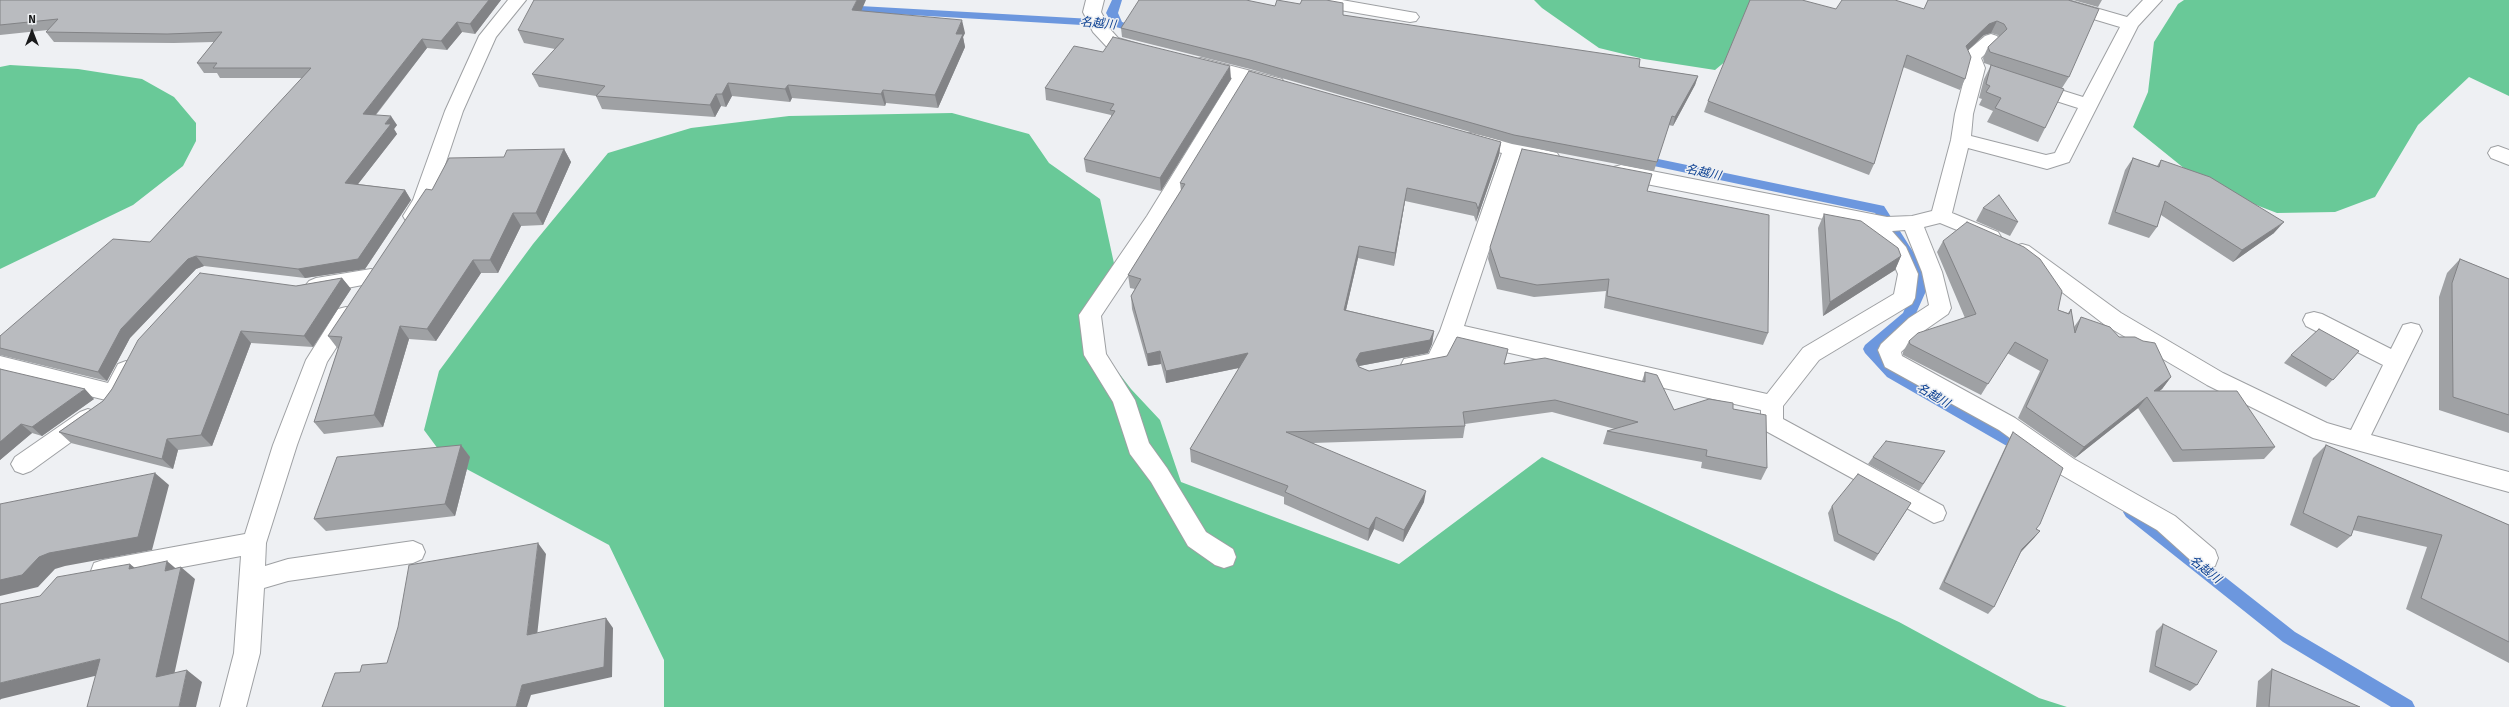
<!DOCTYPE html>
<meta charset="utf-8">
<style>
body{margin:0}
#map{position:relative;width:2509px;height:707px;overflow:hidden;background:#eef0f3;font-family:Signika,sans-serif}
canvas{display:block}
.north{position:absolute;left:12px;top:12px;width:40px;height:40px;-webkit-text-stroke:3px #eef0f3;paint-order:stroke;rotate:0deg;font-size:11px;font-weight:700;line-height:16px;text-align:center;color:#191a1b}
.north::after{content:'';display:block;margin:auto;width:14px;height:18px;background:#191a1b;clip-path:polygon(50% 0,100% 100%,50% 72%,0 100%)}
</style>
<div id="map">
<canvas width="2509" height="707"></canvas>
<div class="north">N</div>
</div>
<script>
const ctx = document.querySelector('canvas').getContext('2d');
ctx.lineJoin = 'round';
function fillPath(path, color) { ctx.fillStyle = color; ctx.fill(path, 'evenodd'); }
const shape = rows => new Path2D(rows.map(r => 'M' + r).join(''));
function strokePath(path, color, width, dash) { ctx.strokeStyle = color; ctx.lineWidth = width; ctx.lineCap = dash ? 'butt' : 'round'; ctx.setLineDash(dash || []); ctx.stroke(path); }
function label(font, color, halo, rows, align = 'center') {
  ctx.font = font + ' Signika,"Noto Sans JP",sans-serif'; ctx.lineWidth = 3; ctx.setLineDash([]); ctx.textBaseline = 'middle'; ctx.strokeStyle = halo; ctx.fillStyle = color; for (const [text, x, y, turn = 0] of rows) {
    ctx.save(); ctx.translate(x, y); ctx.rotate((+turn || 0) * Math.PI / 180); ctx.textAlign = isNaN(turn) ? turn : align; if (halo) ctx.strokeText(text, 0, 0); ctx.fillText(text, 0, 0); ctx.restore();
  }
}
const forest = shape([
 [1534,0,1799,0,1715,70,1644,59,1599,48,1542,8],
 [2184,0,2509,0,2509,96,2469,77,2418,125,2375,197,2335,212,2277,213,2225,193,2185,169,2133,127,2148,92,2154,42,2178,4],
 [10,65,78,69,142,79,174,97,196,123,196,141,183,166,133,205,0,269,0,67],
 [952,113,1029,134,1049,163,1100,199,1115,268,1086,330,1131,389,1160,420,1181,482,1399,564,1542,457,1899,622,2039,698,2067,707,664,707,664,660,609,545,444,457,424,430,439,371,533,244,608,153,691,128,789,116]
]);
const stream = shape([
 [1112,0,1122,0,1118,13,1122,22,1144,29,1144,33,1140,34,1116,27,842,11,836,8,842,5,1110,20,1106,13,1112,0],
 [1639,155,1884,206,1931,280,1913,320,1879,349,1897,369,2029,445,2031,449,2029,453,2024,455,2019,453,1887,377,1865,353,1863,349,1865,345,1903,313,1917,280,1875,213,1635,162,1633,159,1635,156,1639,155],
 [2131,506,2136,507,2295,632,2412,701,2415,707,2391,707,2283,642,2126,517,2123,512,2126,507,2131,506]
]);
const minor = shape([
 [508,0,526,0,496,37,463,111,433,201,420,221,413,223,406,221,403,216,413,200,445,111,479,36,508,0],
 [1086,0,1104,0,1101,12,1110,29,1118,38,1145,46,1148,50,1145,54,1139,56,1106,46,1093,32,1083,12,1086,0],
 [1302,0,1342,0,1410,12,1416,13,1419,17,1416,21,1410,22,1311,5,1305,4,1302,0],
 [2040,0,2068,0,2127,17,2143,0,2162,0,2138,26,2069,162,2047,169,1968,148,1952,213,1998,232,2001,237,1998,242,1991,244,1940,223,1924,227,1942,272,1951,308,1948,314,1925,330,1901,352,1902,356,2015,418,2074,459,2175,516,2215,550,2218,558,2215,566,2206,569,2197,566,2157,530,2058,473,1999,430,1885,367,1878,350,1881,344,1909,318,1929,305,1922,272,1905,230,1892,231,1906,247,1918,274,1915,298,1912,304,1819,360,1783,406,1783,419,1943,506,1946,513,1943,520,1934,523,1764,430,1761,424,1761,410,1457,341,1445,367,1412,374,1404,371,1401,365,1404,359,1429,354,1440,331,1502,153,1464,144,1461,139,1464,134,1471,133,1557,153,1560,158,1557,163,1550,165,1520,157,1464,326,1767,394,1803,348,1894,294,1898,274,1890,255,1864,227,1621,179,1614,177,1611,172,1614,167,1621,165,1887,217,1912,216,1932,211,1951,140,1955,114,1967,68,1962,57,1965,53,1985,36,1991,34,1997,36,2000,40,1981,58,1985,68,1973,114,1971,136,2046,155,2055,153,2078,108,2025,91,2023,87,2025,83,2032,81,2083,97,2120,27,2043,4,2040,0],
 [1201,58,1282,79,1284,83,1282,87,1275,89,1248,82,1161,226,1101,316,1106,354,1135,400,1149,443,1167,468,1206,532,1233,549,1236,557,1233,565,1224,568,1215,565,1188,546,1151,482,1130,454,1113,402,1084,355,1079,315,1147,216,1232,78,1195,68,1192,64,1195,60,1201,58],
 [2498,146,2509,150,2509,165,2491,158,2488,153,2491,148,2498,146],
 [2022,244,2029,246,2121,313,2223,373,2327,423,2351,430,2383,365,2306,326,2303,320,2306,314,2314,312,2322,314,2391,349,2403,325,2411,323,2419,325,2422,331,2371,435,2509,472,2509,492,2313,438,2207,385,2105,325,2015,256,2012,251,2015,246,2022,244],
 [371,269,378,272,381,277,378,282,316,294,309,291,305,286,309,281,316,278,371,269],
 [346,307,354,309,357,315,327,362,297,445,266,543,265,566,288,559,413,541,422,545,425,552,422,559,413,563,288,581,264,588,260,653,246,707,220,707,234,653,241,556,103,582,94,579,91,571,94,563,103,560,245,534,273,445,306,360,338,309,346,307],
 [0,356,108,383,118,364,126,361,134,364,137,370,122,399,114,402,0,374,0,356],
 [88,409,96,412,99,418,96,424,31,471,23,474,15,471,11,464,15,457,80,412,88,409]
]);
const wall = shape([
 [0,0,501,0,475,34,462,32,447,50,427,48,376,115,397,125,394,129,397,134,358,184,405,190,411,200,365,269,305,278,204,266,196,269,130,338,107,381,0,355,0,336,150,242,302,78,220,78,217,73,204,73,197,63,214,42,174,43,54,42,46,32,48,30,0,35],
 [2068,0,2069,77,2062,88,2045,128,2038,142,1987,122,1993,111,1979,105,1982,99,1979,98,1984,79,1991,65,2026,77,1984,63,1983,58,1988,47,1999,37,1998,35,1991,33,1984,35,1968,50,1965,79,1960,90,1903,67,1874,164,1869,175,1704,112,1708,101,1836,9,1924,9],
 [2073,0,2102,0,2098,7],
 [1300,4,1343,15,1639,67,1698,76,1695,85,1673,126,1669,125,1654,171,1512,144,1250,69,1122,37,1121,28,1275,6],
 [861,11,965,33,963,37,965,47,938,108,886,103,885,106,792,98,790,102,732,96,726,107,721,106,715,117,602,109,596,96,539,87,532,74,555,49,524,43,518,30],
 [1231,79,1161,191,1086,172,1084,159,1111,118,1111,115,1046,100,1045,88],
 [1501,142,1499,155,1476,222,1474,216,1405,201,1394,266,1358,258,1346,310,1434,331,1432,344,1428,353,1359,366,1359,367,1369,371,1505,364,1642,381,1645,372,1674,410,1733,409,1767,468,1761,480,1701,468,1702,462,1603,444,1607,431,1615,429,1552,412,1465,424,1465,426,1463,438,1313,443,1424,502,1403,542,1374,529,1368,541,1284,504,1284,497,1191,462,1190,449,1239,368,1166,383,1161,364,1148,366,1132,309,1131,296,1135,289,1130,288,1128,275,1181,191,1180,183],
 [564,149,571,162,543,225,521,226,498,273,481,273,436,341,409,339,383,427,324,434,314,422,338,349,328,336,432,190],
 [2133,158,2157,166,2161,160,2274,233,2233,262,2161,215,2157,227,2149,238,2108,224,2125,170],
 [1647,191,1768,333,1763,345,1604,308,1606,291,1534,297,1497,289,1488,259,1490,247],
 [1983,208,2018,222,2010,236,1976,221],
 [1824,214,1901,256,1895,270,1823,316,1818,228],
 [1943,241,2058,310,2068,313,2071,309,2074,327,2081,317,2119,337,2171,377,2162,389,2159,391,2275,447,2264,459,2173,462,2138,408,2075,458,2018,418,2040,371,2007,353,1981,395,1903,355,1903,352,1909,341,1965,318,1937,252],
 [2460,259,2509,279,2509,433,2439,410,2439,297,2447,273],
 [342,278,351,289,313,347,251,343,212,446,178,450,173,469,71,443,59,432,103,401,112,389,296,286],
 [2359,351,2326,387,2284,363,2291,355],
 [0,369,94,399,42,436,32,433,0,460],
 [2013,432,2036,529,2040,531,2034,538,2021,552,1994,607,1988,614,1939,589,2009,439],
 [461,445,470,457,455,516,326,531,314,519],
 [2326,445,2509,525,2509,663,2406,609,2427,547,2353,530,2351,536,2337,548,2290,525,2313,458],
 [1945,451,1919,491,1868,464,1873,457],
 [1911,503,1874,561,1834,541,1828,513,1832,506],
 [2163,624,2197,685,2190,691,2149,672,2156,631],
 [2272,669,2360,707,2256,707,2258,681]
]);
const shadedWall = shape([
 [489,0,501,0,475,34,470,24],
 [857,0,866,0,856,23,852,10],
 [962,20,965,33,963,37,965,47,938,108,935,95,956,34],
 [1997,21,1991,33,1984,35,1961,57,1966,46,1989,24],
 [457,22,462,32,447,50,441,41],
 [422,39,427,48,369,123,363,114],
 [1230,66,1231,79,1161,191,1160,178],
 [1698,76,1695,85,1673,126,1675,117],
 [728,83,732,96,726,107,722,94],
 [788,85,792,98,790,102,785,89],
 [883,90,886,103,885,106,881,94],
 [716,94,721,106,715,117,710,105],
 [391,116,397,125,394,129,397,134,351,193,345,183],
 [1501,142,1499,155,1476,222,1478,209],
 [564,149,571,162,543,225,536,213],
 [1407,188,1405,201,1394,266,1395,253],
 [405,190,411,200,365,269,305,278,298,269],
 [513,213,521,226,498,273,490,260],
 [2284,222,2274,233,2233,262,2242,250],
 [1359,246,1358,258,1343,323,1344,310],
 [196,256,204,266,196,269,130,338,107,381,98,372,121,329,188,259],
 [1901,256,1895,270,1823,316,1830,302],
 [473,260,481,273,436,341,427,329],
 [342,278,351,289,313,347,304,336],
 [400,326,409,339,383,427,374,415],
 [241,331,251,343,212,446,201,435],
 [1434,331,1432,344,1428,353,1359,366,1355,372,1356,360,1360,353],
 [1160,351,1161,364,1148,366,1147,354],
 [1248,353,1248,366,1166,383,1166,371],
 [2171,377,2162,389,2148,400,2154,391],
 [85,389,94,399,42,436,32,427],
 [2147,397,2138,408,2075,458,2084,447],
 [21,424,32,433,0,460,0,442],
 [167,439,178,450,173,469,162,459],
 [461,445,470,457,455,516,445,504],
 [155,473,169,485,152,550,65,566,55,569,38,587,0,596,0,580],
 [1426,491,1424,502,1403,542,1404,530],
 [1376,517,1374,529,1368,541,1369,529],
 [2040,531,2034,538,2017,556,2022,549],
 [538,543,546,554,536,645,527,635],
 [167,561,180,572,181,567,195,579,171,689,156,677,165,571],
 [130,564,145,576,129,569],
 [606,618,613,628,612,677,531,695,527,707,516,707,522,685],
 [100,659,115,671,1,699,0,700,0,683],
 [187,670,202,682,196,707,179,707]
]);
const building = shape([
 [0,0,489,0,470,24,457,22,441,41,422,39,363,114,391,116,385,124,391,124,345,183,405,190,358,259,298,269,196,256,188,259,121,329,98,372,0,348,0,336,113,239,150,242,311,68,213,68,217,63,197,63,222,32,167,34,46,32,58,19,0,25,0,0],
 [534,0,857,0,852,10,962,20,956,34,963,34,935,95,883,90,881,94,788,85,785,89,728,83,722,94,716,94,710,105,596,96,605,86,532,74,564,39,518,30,534,0],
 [1139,0,1246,0,1275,6,1277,0,1300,4,1302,0,1326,0,1343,3,1343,15,1640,59,1639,67,1698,76,1675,117,1672,116,1657,162,1514,135,1250,60,1121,28,1139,0],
 [1750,0,1802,0,1836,9,1842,0,1895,0,1924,9,1928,0,2068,0,2099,9,2069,77,1990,52,1988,47,2007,29,2004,24,1997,21,1989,24,1966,46,1971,57,1965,79,1907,55,1874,164,1708,101,1750,0],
 [1113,37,1230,66,1160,178,1084,159,1115,111,1110,110,1114,104,1045,88,1074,46,1103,52,1113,37],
 [1991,65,2064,89,2045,128,1995,108,2001,98,1986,92,1990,86,1986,84,1991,65],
 [1249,71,1501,142,1478,209,1476,203,1407,188,1395,253,1359,246,1344,310,1434,331,1430,340,1360,353,1356,360,1359,367,1369,371,1447,356,1457,337,1508,349,1504,364,1545,358,1645,382,1645,372,1657,375,1674,410,1709,399,1733,403,1733,409,1766,415,1767,468,1706,456,1707,450,1607,431,1638,422,1555,400,1463,412,1465,426,1286,432,1426,491,1404,530,1376,517,1369,529,1285,492,1288,486,1190,449,1248,353,1166,371,1160,351,1147,354,1131,296,1141,279,1128,275,1185,184,1180,183,1249,71],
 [564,149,536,213,513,213,490,260,473,260,427,329,400,326,374,415,314,422,342,337,328,336,426,189,432,190,449,158,504,157,507,150,564,149],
 [1522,149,1652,174,1647,191,1769,215,1768,333,1607,296,1609,279,1537,285,1500,277,1490,247,1522,149],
 [2133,158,2159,167,2161,160,2210,177,2284,222,2242,250,2165,201,2157,227,2115,212,2133,158],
 [1999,195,2018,222,1983,208,1999,195],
 [1824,214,1861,221,1898,248,1901,256,1830,302,1824,214],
 [1967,222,2024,247,2040,259,2062,291,2058,310,2069,314,2071,309,2075,333,2081,317,2110,327,2119,337,2135,337,2143,341,2155,343,2171,377,2154,391,2237,391,2275,447,2182,450,2147,397,2084,447,2026,407,2048,360,2015,342,1988,384,1910,344,1909,341,1918,333,1976,314,1943,241,1967,222],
 [2460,259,2509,279,2509,415,2453,397,2452,283,2460,259],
 [200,273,296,286,342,278,304,336,241,331,201,435,167,439,162,459,59,432,103,401,112,389,138,340,200,273],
 [2319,329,2359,351,2333,380,2291,355,2319,329],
 [0,369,85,389,32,427,21,424,0,442,0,369],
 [2013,432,2063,468,2040,524,2036,529,2040,531,2022,549,1994,607,1944,582,2013,432],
 [1886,441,1945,451,1923,484,1873,457,1886,441],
 [461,445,445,504,314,519,337,457,461,445],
 [2326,445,2509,525,2509,642,2421,598,2442,535,2358,516,2351,536,2303,513,2326,445],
 [155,473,138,537,49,553,39,557,22,575,0,580,0,504,155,473],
 [1858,474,1911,503,1878,554,1838,534,1832,506,1858,474],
 [538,543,527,635,606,618,604,667,522,685,516,707,322,707,335,673,360,672,362,665,387,663,398,627,409,565,538,543],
 [167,561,165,571,181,567,156,677,187,670,179,707,87,707,100,659,0,683,0,604,40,596,57,577,130,564,129,569,167,561],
 [2163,624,2217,651,2197,685,2155,666,2163,624],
 [2272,669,2360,707,2269,707,2272,669]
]);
const waterNames = [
 ["名越川",1098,24,5],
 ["名越川",1703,173,12],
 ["名越川",1933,396,30],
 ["名越川",2205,570,38]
];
fillPath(forest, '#69c998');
fillPath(stream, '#6c97de');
strokePath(minor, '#9ea0a3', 2);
fillPath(minor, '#fff');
fillPath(wall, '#9fa1a4');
fillPath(shadedWall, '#828386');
fillPath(building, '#b9bbbf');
strokePath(building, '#828386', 1);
label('italic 12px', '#0a3f91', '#eef0f3', waterNames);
</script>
